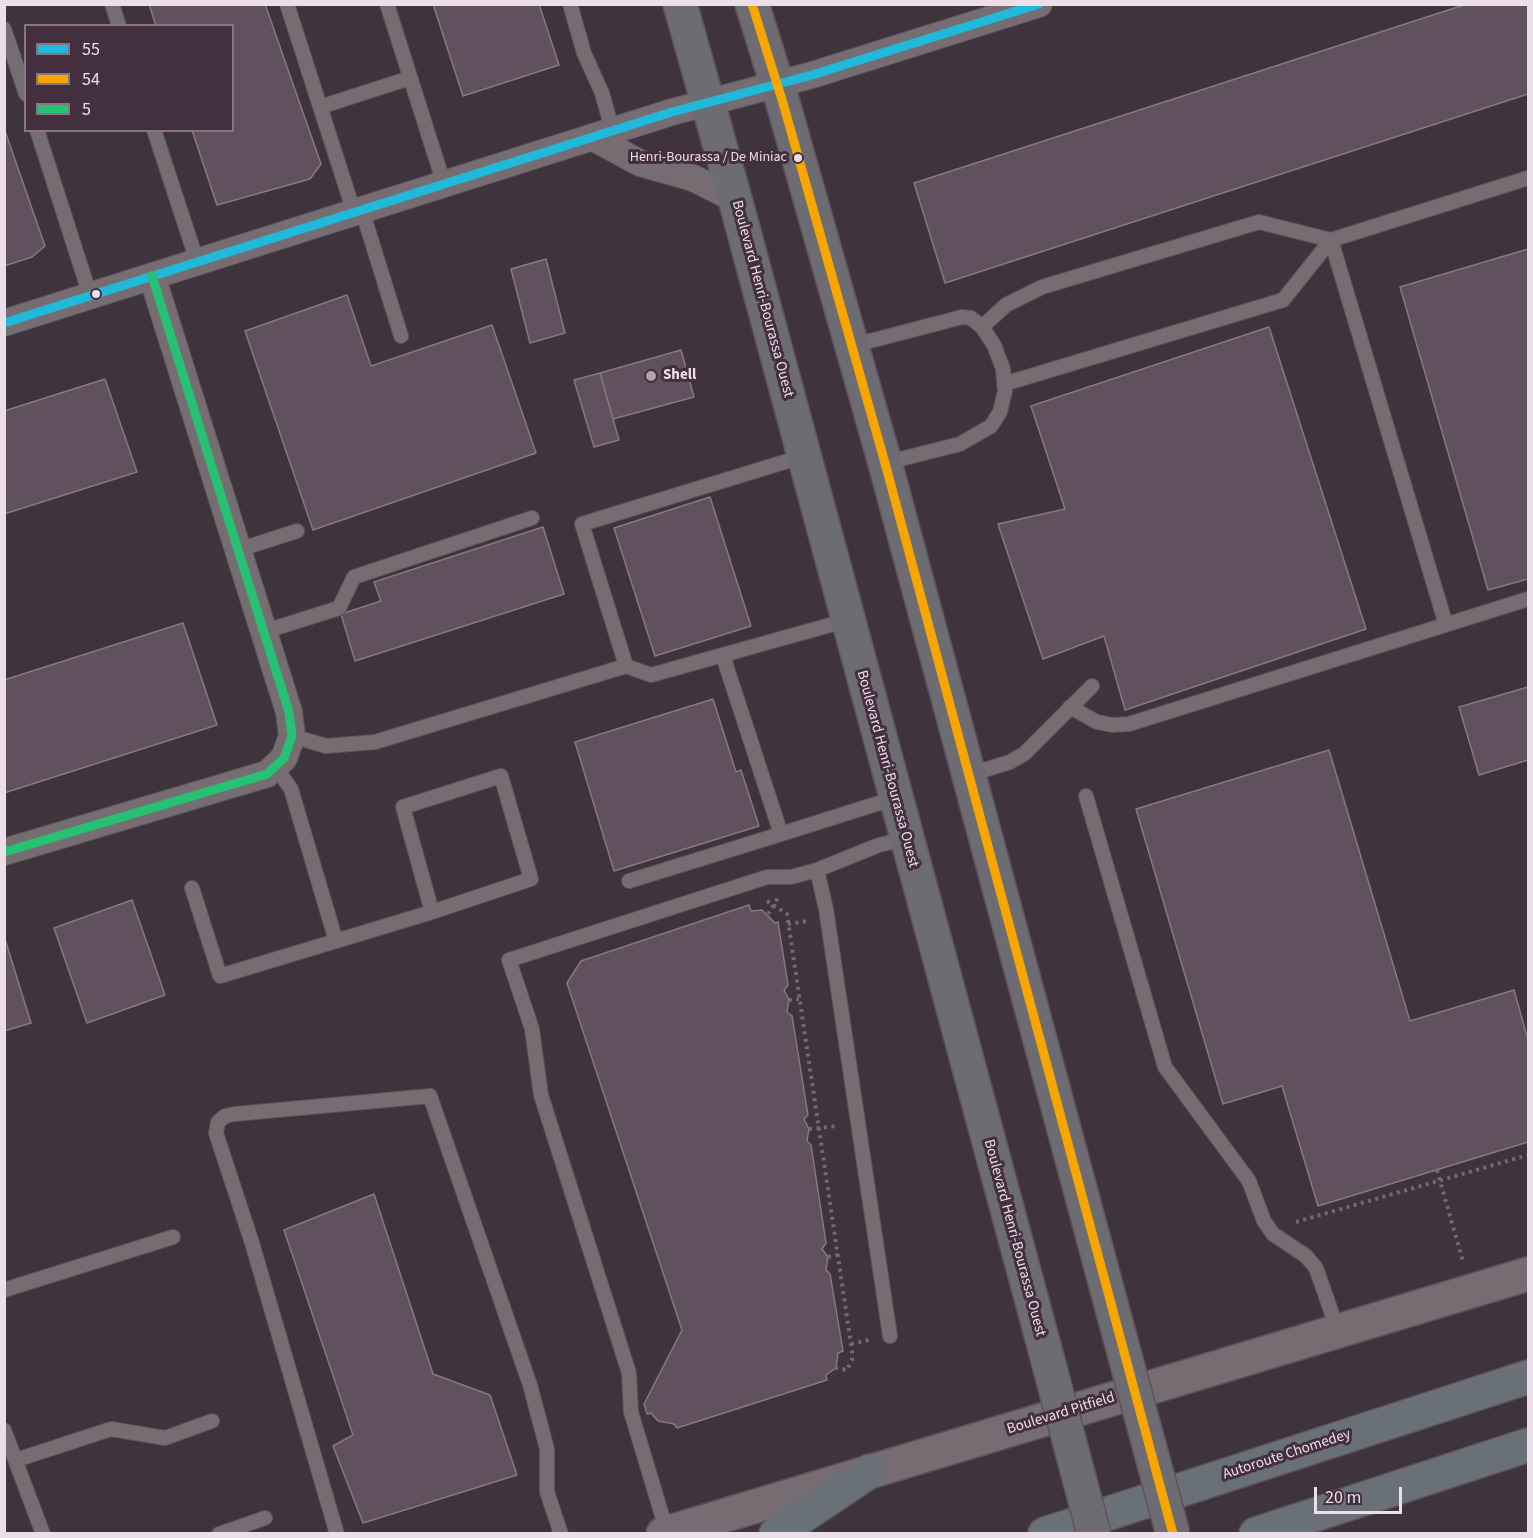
<!DOCTYPE html>
<style>
body{margin:0}
#map{position:relative;width:1533px;height:1538px;overflow:hidden;background:#3f343c;font-family:"Source Sans 3",sans-serif}
canvas{display:block}
.frame{position:absolute;inset:0;border:6px solid #eddfe9;pointer-events:none}
.legend{position:absolute;left:24px;top:24px;width:210px;height:108px;box-sizing:border-box;background:#442f3f;border:2px solid #887583;margin:0;padding:8px 10px;list-style:none;font-size:18px;color:#eddfe9}
.legend li{display:flex;align-items:center;gap:12px;height:30px}
.legend b{width:30px;border:2px solid #887583}
.scale{position:absolute;left:1314px;top:1487px;width:88px;height:27px;box-sizing:border-box;border:3px solid #eddfe9;border-top:0;padding-left:8px;font-size:18px;line-height:21px;white-space:nowrap;color:#eddfe9;-webkit-text-stroke:4px #442f3f;paint-order:stroke}
</style>
<div id="map">
<canvas width="1533" height="1538"></canvas>
<div class="frame"></div>
<ul class="legend">
<li><b style="height:8px;background:#20b9da"></b>55</li>
<li><b style="height:8px;background:#f7a600"></b>54</li>
<li><b style="height:8px;background:#26c172"></b>5</li>
</ul>
<div class="scale">20 m</div>
</div>
<script>
const ctx = document.querySelector('canvas').getContext('2d');
ctx.lineJoin = 'round';
function fillPath(path, color) { ctx.fillStyle = color; ctx.fill(path, 'evenodd'); }
const shape = rows => new Path2D(rows.map(r => 'M' + r).join(''));
function strokePath(path, color, width, dash) { ctx.strokeStyle = color; ctx.lineWidth = width; ctx.lineCap = dash ? 'butt' : 'round'; ctx.setLineDash(dash || []); ctx.stroke(path); }
function label(font, color, halo, rows, align = 'center') {
  ctx.font = font + ' "Source Sans 3",sans-serif'; ctx.lineWidth = 6; ctx.setLineDash([]); ctx.textBaseline = 'middle'; ctx.strokeStyle = halo; ctx.fillStyle = color; for (const [text, x, y, turn = 0] of rows) {
    ctx.save(); ctx.translate(x, y); ctx.rotate((+turn || 0) * Math.PI / 180); ctx.textAlign = isNaN(turn) ? turn : align; if (halo) ctx.strokeText(text, 0, 0); ctx.fillText(text, 0, 0); ctx.restore();
  }
}
const building = shape([
 [149,4,265,4,321,164,310,179,217,205,192,130,232,130,232,26,156,26,149,4],
 [433,4,539,4,559,65,463,96,433,4],
 [1467,4,1528,4,1528,94,945,283,914,183,1467,4],
 [4,128,45,246,32,257,4,266,4,128],
 [1528,249,1528,579,1488,590,1400,287,1528,249],
 [546,259,565,333,530,343,511,269,546,259],
 [347,295,371,366,492,325,536,453,313,530,245,331,347,295],
 [1269,327,1366,629,1125,710,1104,636,1043,659,998,524,1065,509,1031,406,1269,327],
 [681,350,694,397,613,419,600,373,681,350],
 [600,373,619,440,594,447,574,380,600,373],
 [105,379,137,472,4,514,4,411,105,379],
 [710,497,751,626,655,656,614,528,710,497],
 [543,527,564,594,355,661,341,614,381,601,374,582,543,527],
 [183,623,217,725,4,793,4,680,183,623],
 [1528,687,1528,760,1479,775,1459,707,1528,687],
 [713,699,736,772,741,770,759,826,614,871,575,742,713,699],
 [1329,750,1410,1021,1514,990,1528,1040,1528,1142,1318,1206,1282,1086,1223,1104,1136,809,1329,750],
 [132,900,165,995,87,1023,54,928,132,900],
 [749,905,751,911,762,910,775,923,778,922,788,985,784,990,789,1000,787,1012,792,1016,808,1115,804,1119,809,1129,807,1141,811,1145,826,1243,822,1249,828,1257,826,1270,830,1274,843,1351,838,1353,836,1368,826,1375,827,1380,677,1428,674,1424,658,1421,651,1413,647,1414,644,1404,682,1330,567,983,581,961,749,905],
 [4,936,31,1023,4,1031,4,936],
 [374,1194,433,1374,490,1395,517,1475,363,1523,333,1446,353,1435,284,1230,374,1194]
]);
const path = shape([
 [767,901,787,914,852,1351,852,1360,847,1370,836,1368],
 [768,914,778,898],
 [788,924,808,921],
 [789,1000,799,999],
 [809,1129,837,1126],
 [1437,1170,1463,1262],
 [1296,1222,1528,1155],
 [828,1257,838,1255],
 [851,1344,869,1340]
]);
const lane = shape([
 [112,4,119,26],
 [287,4,354,212],
 [387,4,444,184],
 [570,4,584,53,602,93,614,136],
 [4,29,26,94],
 [320,107,410,78],
 [37,130,90,295],
 [154,130,197,261],
 [362,210,401,336],
 [982,327,1006,305,1042,287,1259,222,1331,240,1283,300,1004,384],
 [851,346,962,317,971,318,982,327,994,345,1003,369,1005,391,1000,412,991,426,960,444,885,463],
 [238,550,297,531],
 [1446,625,1331,240,1528,178],
 [263,632,339,608,354,577,532,518],
 [723,656,781,834,895,798],
 [626,666,582,524,804,456],
 [1070,707,1097,722,1113,725,1129,724,1528,599],
 [292,736,326,746,375,742,626,666,651,675,848,620],
 [275,766,291,789,336,941,432,912],
 [968,775,1010,762,1024,754,1092,686],
 [501,776,531,879,432,912,403,807,501,776],
 [1086,796,1165,1067,1249,1181,1264,1221,1273,1234,1306,1256,1316,1268,1338,1331],
 [629,881,781,834],
 [192,888,220,976,336,941],
 [4,1290,173,1237],
 [890,1336,826,909,817,870,879,845,906,839],
 [4,1430,43,1534],
 [16,1460,111,1429,165,1438,212,1421],
 [667,1532,631,1412,629,1373,541,1095,532,1029,509,960,767,877,791,877,817,870],
 [219,1534,265,1518],
 [337,1534,252,1243,216,1133,218,1122,225,1116,235,1114,430,1096,530,1385,547,1449,547,1492,561,1534]
]);
const street = shape([
 [592,137,640,163,693,178,735,199],
 [4,323,672,112,812,75,1039,4],
 [4,852,267,774,284,758,292,736,289,712,152,276]
]);
const secondary = shape([
 [663,1534,1528,1274]
]);
const primary = shape([
 [680,4,735,199,1043,1342],
 [752,4,783,103,885,463,1115,1319]
]);
const highway = shape([
 [776,1534,870,1471],
 [1045,1534,1528,1377],
 [1256,1534,1528,1445]
]);
const primaryBridge = shape([
 [1115,1319,1173,1534],
 [1043,1342,1094,1534]
]);
const bus1 = shape([
 [4,323,672,112,812,75,1039,4]
]);
const bus2 = shape([
 [752,4,783,103,885,463,1173,1534]
]);
const bus3 = shape([
 [4,852,267,774,284,758,292,736,289,712,152,276]
]);
const markers = [
 [798,158,5,"#eddfe9"],
 [96,294,5,"#eddfe9"],
 [651,376,6,"#b0a3ac"]
];
const busNames = [
 ["Henri-Bourassa / De Miniac",787,158]
];
const streetNames = [
 ["Boulevard Henri-Bourassa Ouest",762,299,75],
 ["Boulevard Henri-Bourassa Ouest",887,769,75],
 ["Boulevard Henri-Bourassa Ouest",1014,1238,75],
 ["Boulevard Pitfield",1061,1414,-17],
 ["Autoroute Chomedey",1287,1455,-18]
];
const poiNames = [
 ["Shell",663,376]
];
fillPath(building, '#61505e');
strokePath(building, '#857a82', 1.5);
strokePath(lane, '#5d535b', 16);
strokePath(street, '#5d535b', 28);
strokePath(secondary, '#5d535b', 36);
strokePath(primary, '#5d535b', 36);
strokePath(highway, '#5d535b', 36);
strokePath(path, '#736a71', 4, [3, 4.5]);
strokePath(lane, '#766d73', 14);
strokePath(street, '#766d73', 26);
strokePath(secondary, '#766d73', 33);
strokePath(primary, '#6d6c73', 33);
strokePath(highway, '#6a7078', 33);
strokePath(primaryBridge, '#5d535b', 36, []);
strokePath(primaryBridge, '#6d6c73', 33);
strokePath(bus1, '#20b9da', 9);
strokePath(bus2, '#f7a600', 9);
strokePath(bus3, '#26c172', 9);
for (const [x, y, r, color] of markers) { const dot = new Path2D(); dot.arc(x, y, r, 0, 2 * Math.PI); ctx.fillStyle = color; ctx.fill(dot); strokePath(dot, '#442f3f', 2); }
label('14px', '#eddfe9', '#442f3f', busNames, 'right');
label('15px', '#eddfe9', '#442f3f', streetNames);
label('bold 15px', '#eddfe9', '#442f3f', poiNames, 'left');
</script>
